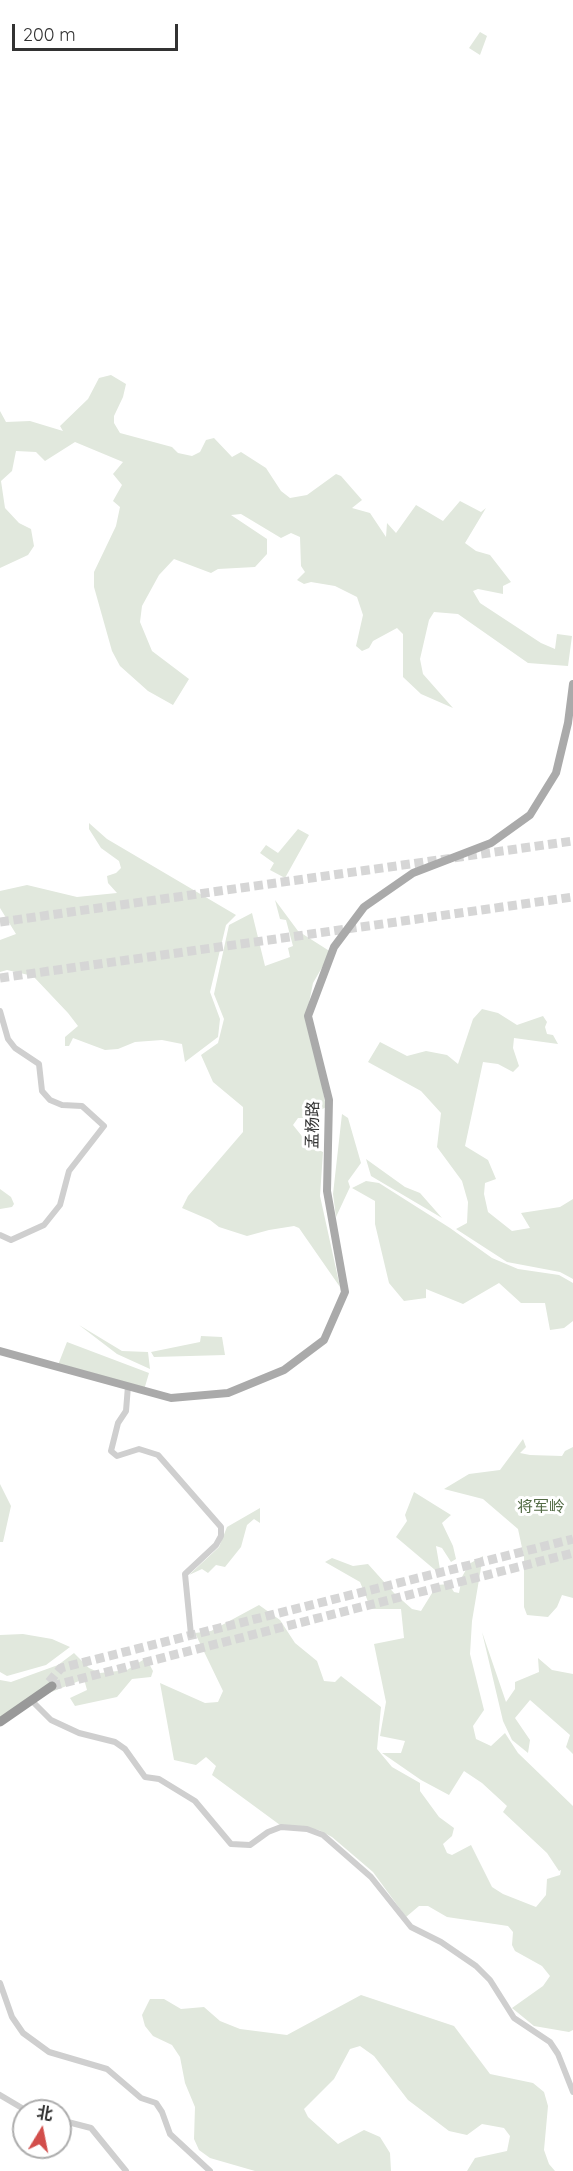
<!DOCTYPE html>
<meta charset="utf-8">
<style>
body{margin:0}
#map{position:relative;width:573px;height:2171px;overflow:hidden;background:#fff;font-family:Quicksand,"Noto Sans SC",sans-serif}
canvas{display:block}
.north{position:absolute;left:12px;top:2099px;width:60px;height:60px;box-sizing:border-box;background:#fff;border:2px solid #adadad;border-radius:50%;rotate:10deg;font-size:16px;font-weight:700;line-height:24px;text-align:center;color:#323232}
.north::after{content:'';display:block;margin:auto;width:21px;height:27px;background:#d24e4b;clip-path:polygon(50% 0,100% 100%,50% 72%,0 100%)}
.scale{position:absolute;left:12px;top:24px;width:166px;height:27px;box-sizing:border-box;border:3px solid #323232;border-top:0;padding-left:8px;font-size:18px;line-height:21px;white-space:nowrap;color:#323232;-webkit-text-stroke:4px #fff;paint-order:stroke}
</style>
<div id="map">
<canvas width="573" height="2171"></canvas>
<div class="north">北</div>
<div class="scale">200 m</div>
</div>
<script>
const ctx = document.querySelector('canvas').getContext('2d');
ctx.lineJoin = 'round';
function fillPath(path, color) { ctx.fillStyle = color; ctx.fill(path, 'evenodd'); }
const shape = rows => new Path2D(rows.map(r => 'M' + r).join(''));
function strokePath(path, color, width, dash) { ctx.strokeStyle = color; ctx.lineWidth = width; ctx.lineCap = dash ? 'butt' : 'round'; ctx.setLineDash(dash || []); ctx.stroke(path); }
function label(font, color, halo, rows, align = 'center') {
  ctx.font = font + ' Quicksand,"Noto Sans SC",sans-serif'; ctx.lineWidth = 6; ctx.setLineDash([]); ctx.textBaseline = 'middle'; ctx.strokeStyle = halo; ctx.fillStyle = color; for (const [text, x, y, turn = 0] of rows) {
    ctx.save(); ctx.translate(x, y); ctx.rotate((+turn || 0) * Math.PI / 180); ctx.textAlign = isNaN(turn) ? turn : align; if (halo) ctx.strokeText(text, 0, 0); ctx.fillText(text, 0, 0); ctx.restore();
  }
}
const green = shape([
 [480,32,487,36,480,55,469,48],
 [111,375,126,384,123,397,114,416,114,423,120,433,172,447,178,453,192,456,200,452,206,440,214,438,232,457,241,452,266,468,281,491,290,498,307,495,336,474,341,476,362,500,352,508,370,513,386,537,387,523,396,533,416,505,443,521,460,501,481,512,486,508,465,543,476,551,490,555,511,582,503,586,503,594,478,589,473,591,480,603,541,643,555,649,557,634,572,636,568,666,528,663,458,614,434,612,429,620,420,659,423,674,453,708,421,694,403,677,403,634,397,628,373,641,369,648,362,651,356,646,363,615,357,597,335,586,311,582,304,584,297,580,305,572,301,566,300,537,291,533,281,538,241,514,231,515,267,539,267,554,255,567,218,569,211,573,174,559,159,575,142,606,140,622,152,651,189,679,173,705,148,691,120,666,112,651,94,587,94,572,116,526,120,507,113,501,122,485,113,474,123,462,75,442,45,461,36,452,16,451,12,471,1,481,5,508,19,523,31,529,34,546,28,555,0,568,0,411,6,422,30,421,63,431,60,426,88,399,99,378],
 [89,823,107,839,236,915,226,925,210,992,220,1019,218,1037,185,1062,182,1044,162,1040,135,1042,118,1049,105,1050,73,1038,69,1046,65,1046,65,1037,78,1026,68,1013,33,976,7,970,0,972,0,940,16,934,0,908,0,891,27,885,77,897,117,893,108,883,107,876,116,873,121,868,119,861,101,848,89,829],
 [298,829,309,835,285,878,270,870,274,863,260,853,266,845,278,853],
 [275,900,298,931,331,952,313,983,308,1008,326,1107,307,1118,298,1118,293,1125,309,1145,323,1152,320,1196,340,1287,299,1228,294,1226,269,1230,247,1236,219,1227,210,1220,182,1208,188,1196,243,1132,243,1107,213,1082,201,1055,218,1043,224,1019,214,994,229,925,252,913,265,966,290,957,288,948,293,946,286,920,280,919],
 [482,1009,498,1013,517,1025,543,1016,547,1022,545,1027,547,1034,553,1035,558,1044,514,1038,513,1048,519,1066,513,1072,498,1064,483,1062,465,1146,488,1160,496,1179,485,1183,484,1194,488,1212,512,1231,530,1228,521,1213,560,1207,573,1199,573,1279,560,1272,507,1262,456,1229,467,1223,468,1202,462,1181,437,1147,441,1113,421,1091,368,1062,380,1042,407,1056,426,1051,447,1055,458,1064,473,1019],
 [342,1114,348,1118,361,1163,348,1181,350,1187,336,1217,333,1194],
 [366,1159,405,1187,420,1193,442,1218,371,1176],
 [366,1181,379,1183,450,1228,492,1258,518,1269,559,1275,573,1283,573,1321,564,1328,550,1330,545,1303,521,1303,499,1283,463,1304,426,1289,426,1298,404,1301,389,1283,375,1224,375,1201,352,1188],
 [0,1189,11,1197,14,1204,12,1207,0,1209],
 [79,1325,122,1351,148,1352,150,1369,117,1354],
 [201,1336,222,1337,225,1355,154,1357,151,1352,200,1342],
 [67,1342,149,1373,144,1390,58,1365],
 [523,1439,526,1447,520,1453,530,1455,562,1456,565,1451,573,1447,573,1598,562,1595,557,1607,548,1617,527,1615,524,1607,524,1557,518,1529,483,1499,444,1489,469,1474,500,1470],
 [0,1484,11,1506,3,1542,0,1542],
 [414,1492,451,1515,442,1523,453,1546,456,1559,451,1562,442,1548,436,1546,441,1575,396,1537,407,1521,405,1515],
 [260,1508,260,1523,254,1519,247,1525,241,1547,225,1567,216,1565,208,1573,202,1569,189,1575,219,1547,227,1527],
 [483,1556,472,1621,470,1654,484,1710,473,1726,476,1739,491,1746,505,1733,518,1753,573,1806,573,2030,569,2032,534,2026,512,2008,543,1986,550,1976,542,1966,515,1951,512,1945,513,1932,508,1926,447,1917,428,1906,419,1906,406,1917,373,1872,332,1837,319,1830,280,1825,212,1775,216,1766,206,1757,196,1765,174,1760,160,1683,205,1703,218,1702,223,1691,195,1633,211,1631,259,1605,280,1620,295,1643,317,1661,324,1681,335,1682,341,1676,381,1707,377,1749,392,1767,420,1783,420,1791,439,1817,454,1828,452,1836,443,1844,447,1853,452,1855,471,1845,492,1887,503,1894,536,1907,546,1895,547,1879,560,1875,561,1870,559,1871,547,1853,503,1812,507,1806,482,1783,464,1771,449,1795,421,1780,382,1753,401,1753,405,1741,380,1736,386,1702,374,1644,404,1638,401,1609,371,1609,360,1582,325,1562,332,1558,353,1566,368,1564,394,1593,412,1609,421,1611,437,1585,449,1584,454,1592,459,1593,462,1577,469,1564],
 [482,1632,506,1702,515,1689,515,1682,539,1672,538,1658,552,1670,573,1674,573,1754,566,1747,570,1735,530,1700,515,1718,530,1740,528,1753,512,1740,503,1721],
 [23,1634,52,1639,70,1647,46,1665,7,1676,0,1672,0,1635],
 [74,1653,89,1668,100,1673,127,1670,146,1658,153,1671,151,1677,132,1679,117,1697,75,1706,70,1698,87,1690,84,1679,44,1695,0,1721,0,1680,11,1682,58,1665],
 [361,1995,454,2026,490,2074,533,2083,544,2092,548,2106,544,2150,549,2164,555,2171,467,2171,475,2158,507,2151,510,2136,504,2128,482,2124,467,2135,449,2131,408,2100,374,2056,360,2046,350,2049,334,2079,304,2109,308,2117,338,2144,364,2130,380,2137,390,2153,391,2171,255,2171,210,2158,199,2150,194,2139,195,2107,185,2083,180,2057,172,2045,153,2036,145,2026,142,2015,150,1999,164,1999,181,2009,204,2007,220,2021,240,2029,287,2035]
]);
const highwayTunnel = shape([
 [0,922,573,841],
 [0,978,573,897],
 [49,1682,61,1668,573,1539],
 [52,1686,573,1553]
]);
const minor = shape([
 [0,1011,8,1039,15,1048,39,1064,42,1091,50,1100,62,1105,82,1106,104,1126,69,1171,60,1205,44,1225,11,1240,0,1235],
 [128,1386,126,1411,118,1423,111,1451,117,1456,139,1449,158,1455,221,1527,221,1536,216,1545,185,1574,191,1635],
 [31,1700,51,1720,79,1733,115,1742,125,1749,145,1777,159,1779,195,1801,231,1844,250,1845,268,1832,281,1827,307,1829,323,1835,371,1877,411,1927,441,1942,476,1966,490,1980,514,2018,550,2042,558,2054,573,2092],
 [0,1983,12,2017,23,2033,49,2052,107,2069,141,2098,156,2103,162,2112,170,2134,210,2171],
 [0,2095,27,2111],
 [60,2120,91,2128,126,2171]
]);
const major = shape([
 [0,1351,171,1398,228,1393,284,1370,324,1340,345,1292,327,1191,329,1100,308,1016,334,947,364,907,413,873,491,843,530,815,556,773,568,723,573,684]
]);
const highway = shape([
 [0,1722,52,1686]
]);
const streetNames = [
 ["孟杨路",313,1125,-89]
];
const parkNames = [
 ["将军岭",541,1507]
];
fillPath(green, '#e1e8dd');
strokePath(highwayTunnel, '#d6d6d6', 9, [9, 4.5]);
strokePath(minor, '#cfcfcf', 6);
strokePath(major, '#aaa', 8);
strokePath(highway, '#999', 9);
label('16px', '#323232', '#fff', streetNames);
label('16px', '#526a44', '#fff', parkNames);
</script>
